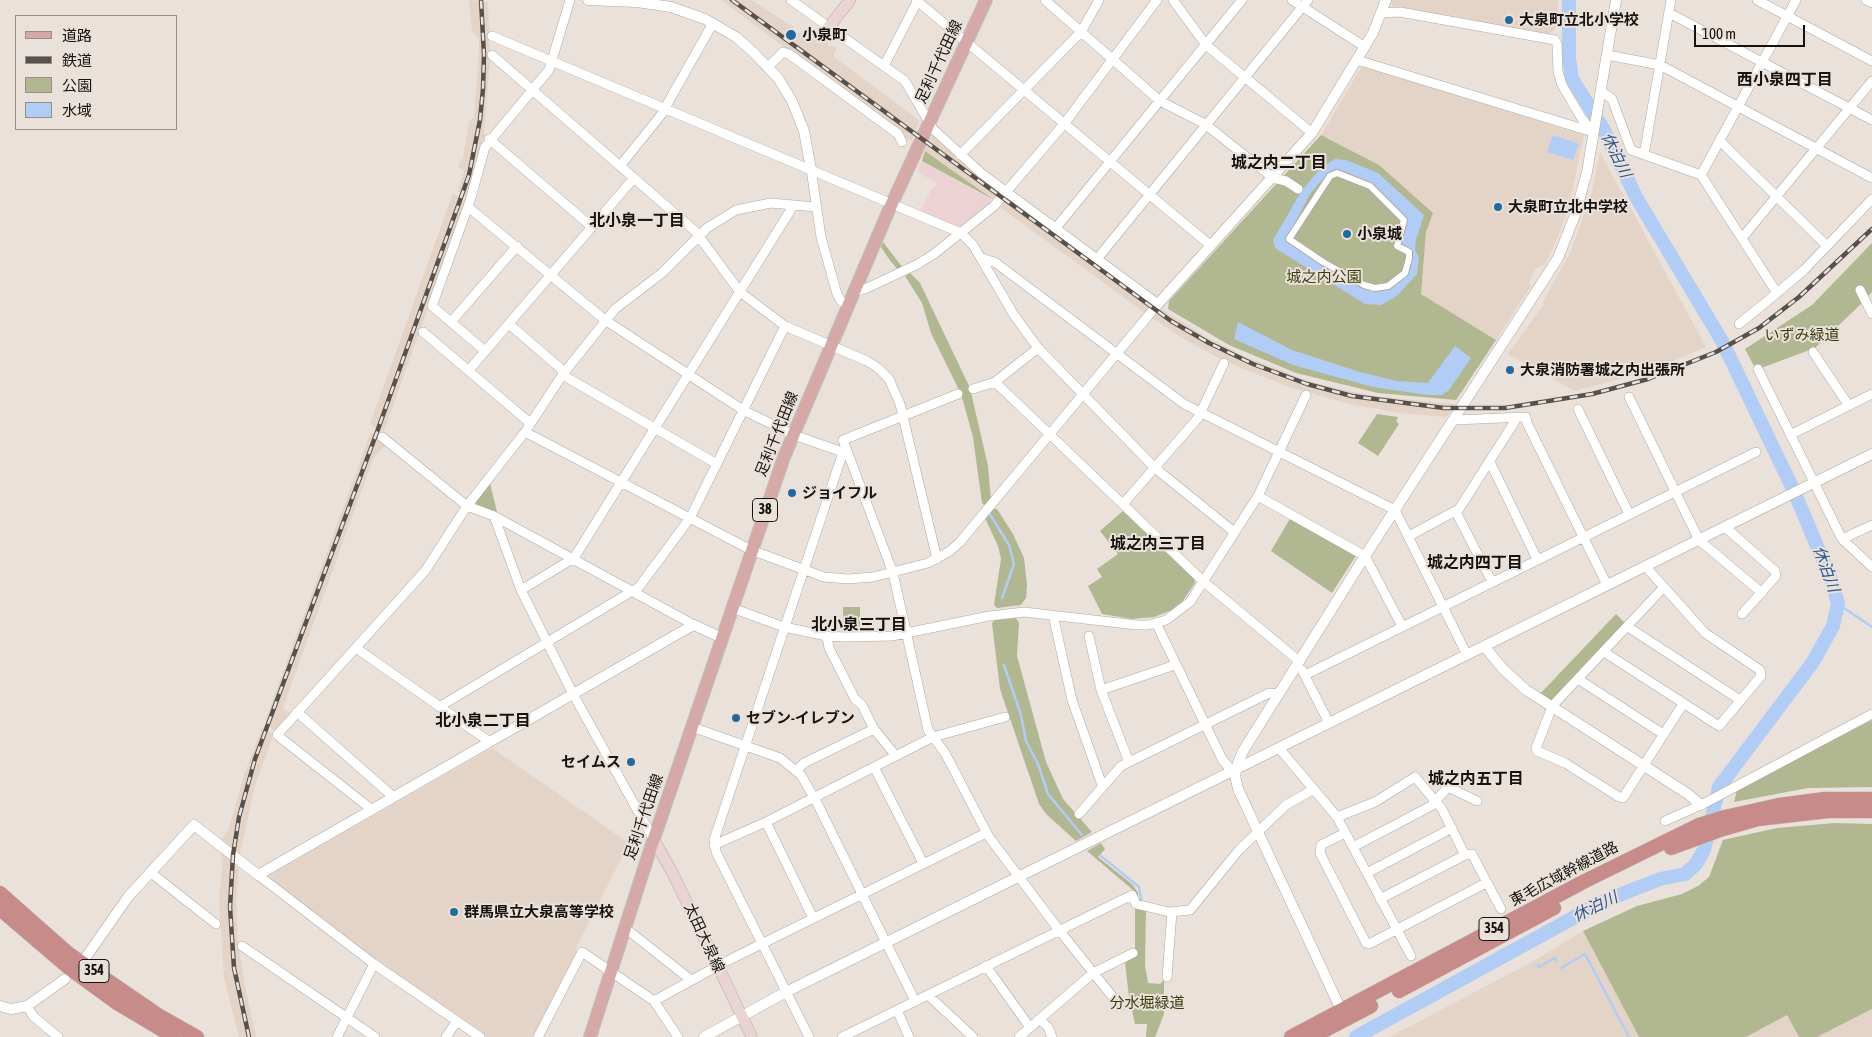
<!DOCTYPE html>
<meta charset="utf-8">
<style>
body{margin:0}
#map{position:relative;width:1872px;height:1037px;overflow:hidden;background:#eae1da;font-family:"Asap Condensed","Noto Sans JP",sans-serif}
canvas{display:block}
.legend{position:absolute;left:15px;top:15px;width:162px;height:115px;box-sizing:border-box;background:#eae1da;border:1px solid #958e89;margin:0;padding:6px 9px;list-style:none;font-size:15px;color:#15120f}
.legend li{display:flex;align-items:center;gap:10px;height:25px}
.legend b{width:25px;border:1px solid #958e89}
.scale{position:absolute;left:1694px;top:25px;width:111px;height:22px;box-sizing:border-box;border:2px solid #15120f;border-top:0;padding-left:6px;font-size:15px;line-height:18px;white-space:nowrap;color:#15120f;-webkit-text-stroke:4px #eae1da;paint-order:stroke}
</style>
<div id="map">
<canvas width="1872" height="1037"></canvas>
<ul class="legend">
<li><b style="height:6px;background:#d5a9a7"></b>道路</li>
<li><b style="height:6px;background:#56514c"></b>鉄道</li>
<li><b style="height:14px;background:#b1b790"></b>公園</li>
<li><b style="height:14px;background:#b1cdf6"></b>水域</li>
</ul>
<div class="scale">100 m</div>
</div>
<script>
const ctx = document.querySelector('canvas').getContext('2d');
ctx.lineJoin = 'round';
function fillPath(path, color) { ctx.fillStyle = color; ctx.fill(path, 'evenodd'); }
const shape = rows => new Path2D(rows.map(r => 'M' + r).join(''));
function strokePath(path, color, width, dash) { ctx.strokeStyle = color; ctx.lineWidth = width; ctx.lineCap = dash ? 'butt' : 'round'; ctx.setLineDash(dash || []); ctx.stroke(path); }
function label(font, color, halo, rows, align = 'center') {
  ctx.font = font + ' "Asap Condensed","Noto Sans JP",sans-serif'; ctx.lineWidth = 4; ctx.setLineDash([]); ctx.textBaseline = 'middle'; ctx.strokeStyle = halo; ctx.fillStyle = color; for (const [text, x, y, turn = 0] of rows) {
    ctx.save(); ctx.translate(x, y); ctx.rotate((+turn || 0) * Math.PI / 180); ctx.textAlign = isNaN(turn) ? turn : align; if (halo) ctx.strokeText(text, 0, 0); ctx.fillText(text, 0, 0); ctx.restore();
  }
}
const commercial = shape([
 [922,161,993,201,960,228,920,211,931,190,937,184,917,171]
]);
const built = shape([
 [469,0,488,2,490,59,484,133,486,136,483,139,468,197,466,197,458,191,464,170,457,167,463,158,469,122,474,117,479,50,479,38,472,32],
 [721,0,751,0,794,27,792,29,797,33,806,32,809,28,828,42,828,46,838,47,834,53,834,57,920,121,911,141],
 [1391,0,1558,0,1558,26,1547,36,1392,6],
 [1362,66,1584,135,1570,202,1558,237,1545,264,1536,268,1529,282,1531,286,1496,340,1421,294,1426,232,1379,165,1321,135],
 [933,134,974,172,1001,192,994,200,925,151],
 [1600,152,1706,347,1681,358,1633,375,1575,391,1508,354,1544,304,1542,303,1571,251,1591,196],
 [453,193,466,202,383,434,370,424],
 [1007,196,1154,304,1145,313,1000,207],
 [1160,308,1203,335,1246,357,1315,383,1373,396,1455,404,1454,406,1446,417,1398,413,1350,404,1289,387,1224,361,1181,337,1152,318],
 [371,432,387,443,373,459,297,669,283,708,291,714,276,730,273,730,265,721],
 [265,727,272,734,272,739,255,785,240,855,221,841,229,828,244,775,262,728],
 [492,748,629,843,577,946,576,952,534,1037,487,1037,372,958,270,879,270,875],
 [221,851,239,869,236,903,238,942,246,991,256,1037,239,1037,224,978,219,899,222,867],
 [1583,931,1639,1037,1389,1037,1532,962],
 [1872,1009,1872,1037,1817,1037],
 [1787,1015,1799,1037,1746,1037]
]);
const green = shape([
 [1321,135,1379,165,1433,213,1426,232,1421,294,1496,340,1456,400,1378,393,1296,373,1229,345,1168,309,1169,301],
 [925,151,994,200,922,161],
 [883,242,903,268,898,270,889,259,881,247],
 [1872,243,1872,292,1868,296,1861,285,1856,291,1862,303,1815,348,1756,370,1745,349,1812,305],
 [910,273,920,283,970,388,988,466,991,501,985,506,982,503,973,437,961,394,931,333,922,303,905,276],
 [1377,414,1398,417,1396,421,1399,424,1378,456,1358,443],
 [490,483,497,512,478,506,475,502],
 [991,509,997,509,1013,534,1024,558,1027,585,1026,598,1021,605,997,608,994,605,1001,559,998,546,985,518],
 [1124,510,1194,578,1195,583,1182,602,1172,610,1154,617,1132,619,1102,614,1088,586,1102,577,1097,569,1118,554,1100,531],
 [1291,517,1357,554,1332,593,1271,551],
 [843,607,860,607,860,630,843,629],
 [1616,614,1625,623,1556,700,1548,701,1540,694],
 [1016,618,1019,623,1017,656,1046,762,1063,799,1092,832,1076,841,1046,814,1039,804,1000,689,992,623,995,620],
 [1872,720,1872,787,1808,788,1734,802,1737,790],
 [1835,823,1872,824,1872,1009,1817,1037,1799,1037,1787,1015,1746,1037,1639,1037,1583,931,1637,906,1682,894,1698,886,1709,877,1723,840,1777,828],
 [1101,843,1105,849,1098,857,1133,885,1138,893,1138,900,1133,890,1087,851],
 [1135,908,1146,908,1145,965,1148,983,1160,984,1164,980,1164,1014,1155,1037,1146,1037,1147,1024,1135,1024,1129,997,1125,962,1135,955]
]);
const water = shape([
 [1553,135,1579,144,1573,160,1547,152],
 [1335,159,1346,160,1378,173,1424,215,1416,240,1415,250,1419,258,1417,274,1397,296,1381,305,1365,304,1275,248,1273,240,1302,190,1321,168],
 [1337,170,1372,184,1406,219,1399,244,1412,258,1407,275,1391,288,1375,291,1363,289,1321,265,1286,240,1310,194,1327,174],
 [1238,322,1292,350,1360,372,1397,381,1428,383,1455,346,1471,358,1449,390,1442,395,1428,395,1373,387,1293,365,1234,339]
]);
const stream = shape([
 [989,513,1009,545,1014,564,1002,598],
 [1838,604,1872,627],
 [1004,665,1021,715,1026,741,1038,764,1048,794,1082,835],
 [1101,856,1139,887,1141,900],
 [1538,965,1539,967,1555,958,1556,961],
 [1561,968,1585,954,1629,1037]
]);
const river = shape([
 [1356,1037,1604,901,1660,879,1685,874,1696,864,1704,850,1719,787,1813,662,1833,626,1838,604,1833,584,1793,489,1722,341,1636,197,1604,130,1572,79,1569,58,1569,0]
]);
const pedestrian = shape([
 [1337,173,1370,186,1404,220,1397,246,1409,252,1409,258,1405,273,1388,286,1375,288,1364,285,1323,262,1289,239,1330,176,1337,173]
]);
const minor = shape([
 [916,0,1210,245],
 [1045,0,1160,101,1205,124,1273,178,1286,181,1298,189],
 [1173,0,1206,45,1312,133],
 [1292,0,1365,47],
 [1757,0,1872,61],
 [1866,0,1872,3],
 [1382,13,1400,12,1555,40,1557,44,1558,72,1562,85,1582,119,1593,132],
 [1669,13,1872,120],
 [492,36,961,233,973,245,1014,315,1038,348,1155,468,1234,532],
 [492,55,695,231,740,292,785,326,867,361,878,368,889,379,900,404,937,559],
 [1607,55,1660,65,1872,178],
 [1357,60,1593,132],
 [884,66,918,0],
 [768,67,783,52,789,54,898,134,902,142],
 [1601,91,1612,99,1631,150,1701,175,1777,293,1804,270,1872,199],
 [489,139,592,227],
 [1720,141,1827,246],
 [960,155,1081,32,1099,0],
 [1644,155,1671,0],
 [620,166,661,115,713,23],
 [811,169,821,237,837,294,841,301,848,305],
 [1701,175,1796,0],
 [468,207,605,320,743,410,794,435,848,454],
 [1055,229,1242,0],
 [1742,238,1872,81],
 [982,258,996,263,1184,404,1395,510,1467,655],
 [1097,259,1308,0],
 [1860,290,1872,314],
 [854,291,865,289,916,265,934,254,994,206,1064,124,1157,0],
 [451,322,517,246],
 [509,324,560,368,566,377,717,464],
 [1739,324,1777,293],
 [423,332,530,423],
 [485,351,432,306,470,201,485,147,549,70,570,0],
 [1813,352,1849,406],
 [1758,369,1842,539,1872,567],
 [469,370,634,178],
 [995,382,1204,582,1299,661],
 [973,389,995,382,1038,348],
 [958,394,843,440,893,573,928,730,945,753,989,837,1059,930,1120,1006],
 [1629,397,1699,540,1762,593],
 [1578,409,1629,514],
 [1454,420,1526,417,1527,423,1607,585],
 [525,432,751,550,824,577,848,579,873,577,928,563,950,551,960,542,1158,304,981,173,933,129,905,81,791,0],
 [1790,435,1872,394],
 [382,437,467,506,494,516,694,625],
 [1490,462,1537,559],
 [1258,496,1365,556,1402,626],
 [1123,504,1198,418,1224,363],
 [1456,512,1492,582],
 [494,516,521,590,573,694,654,840],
 [1725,527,1775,571,1776,576,1742,614],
 [1409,536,1459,509,1517,418],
 [1842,539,1872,525],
 [1664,587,1556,702,1550,712,1536,748,1537,751,1565,763,1619,797,1623,798,1683,704],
 [521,590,574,558,790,211,792,205],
 [732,608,784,627,827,636,845,637,892,636,989,616,1024,612,1137,625,1148,625,1166,620,1190,602,1258,496,1306,395],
 [1053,615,1072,700,1102,785],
 [1156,623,1222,759,1232,771],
 [1628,627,1740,700],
 [827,636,829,648,855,699,862,705,874,729,896,756],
 [1089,636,1101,690,1129,762],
 [356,648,490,742],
 [1604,652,1719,726,1761,676,1760,670,1705,633,1646,567],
 [1302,670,1329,723],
 [1305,675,1756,452],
 [1578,679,1663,734],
 [1101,690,1175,665],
 [439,707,639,587,690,518,785,326],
 [297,712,390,794],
 [692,727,780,758,801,775,817,803,915,1001],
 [1279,748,1337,817,1411,956],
 [874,767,923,863],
 [797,770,804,763,874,729],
 [371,809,277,735,425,571,467,506,525,432,563,374,615,309,662,273,707,228,736,210,771,203,816,207],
 [1079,814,1121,766,1269,693,1278,694],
 [1337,817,1375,802,1415,777,1442,809,1465,855,1472,854,1501,909],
 [1665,821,1705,803,1872,714],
 [766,822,813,918],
 [1345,833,1321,845,1320,853,1366,943,1369,944,1486,883],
 [714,845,766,822,933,737,1005,717],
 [1353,847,1431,806,1448,787,1477,801],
 [150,872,216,924],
 [1367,873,1452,828],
 [258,875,374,964,480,1037],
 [1380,899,1465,855],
 [625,928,691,980],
 [242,946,375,1037],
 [986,966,1029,1026],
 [1167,977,1172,912],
 [928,995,973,1037],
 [654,1001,723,963,986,833],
 [27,1006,33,1016,58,1037],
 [897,1010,909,1037],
 [1039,1019,1048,1027,1052,1037],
 [337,1037,374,964],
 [446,1037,457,1021],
 [538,1037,582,952,654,1001,678,1037],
 [809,1037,716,852,714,840,843,452],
 [842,1037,1132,895,1136,904,1169,912,1190,910,1239,850,1286,805,1314,789],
 [1019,1037,1093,973,1133,953]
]);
const tertiary = shape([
 [588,0,637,2,671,7,705,19,736,37,753,52,778,78,792,101,804,131,811,169],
 [1158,304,1312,133,1373,33,1386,0],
 [1484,646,1503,669,1526,690,1688,794,1701,805],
 [86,957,128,897,194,825,258,875,688,628,694,625,722,638],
 [0,1006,11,1009,27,1006,65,979],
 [1344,1016,1238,789,1235,775,1238,763,1243,751,1365,556,1558,258,1575,215,1587,172,1616,0],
 [704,1037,786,992,1872,454]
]);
const secondary = shape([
 [829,27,850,0],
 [654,840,673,874,752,1037]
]);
const primary = shape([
 [590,1037,650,850,784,457,888,212,986,0]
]);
const trunk = shape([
 [1671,848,1723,829,1758,819,1828,811,1872,811],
 [0,893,69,954,158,1015,197,1037],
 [0,909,69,968,117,1003,174,1037],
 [1399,991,1554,908],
 [1291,1037,1585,881,1699,825,1725,817,1779,805,1825,799,1872,799],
 [1312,1037,1371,1006]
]);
const rail = shape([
 [732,0,1171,321,1209,343,1253,364,1307,384,1352,396,1444,408,1505,408,1592,394,1648,379,1716,352,1759,328,1799,297,1872,229],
 [249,1037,234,968,230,907,233,855,239,817,255,759,377,432,469,175,480,120,483,89,484,55,481,0]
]);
const markers = [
 [1509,20,5,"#22699d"],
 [791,35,6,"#22699d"],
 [1498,207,5,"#22699d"],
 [1347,234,5,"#22699d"],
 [1510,370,5,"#22699d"],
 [792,493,5,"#22699d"],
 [736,718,5,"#22699d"],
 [631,762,5,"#22699d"],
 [454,912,5,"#22699d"]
];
const shields = [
 [765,510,25],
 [1494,929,30],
 [94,971,30]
];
const shieldNames = [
 ["38",765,510],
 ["354",1494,929],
 ["354",94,971]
];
const poiNames = [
 ["大泉町立北小学校",1519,20],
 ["小泉町",802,35],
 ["大泉町立北中学校",1508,207],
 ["小泉城",1357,234],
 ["大泉消防署城之内出張所",1520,370],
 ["ジョイフル",802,493],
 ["セブン-イレブン",746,718],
 ["セイムス",621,762,"right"],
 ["群馬県立大泉高等学校",464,912]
];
const streetNames = [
 ["足利千代田線",939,62,-65],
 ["足利千代田線",777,434,-68],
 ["足利千代田線",644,817,-71],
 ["東毛広域幹線道路",1564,874,-28],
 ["太田大泉線",704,938,65]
];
const parkNames = [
 ["城之内公園",1324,277],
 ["いずみ緑道",1802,335],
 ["分水堀緑道",1147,1003]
];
const neighbourhoodNames = [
 ["西小泉四丁目",1785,80],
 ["城之内二丁目",1279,163],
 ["北小泉一丁目",637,221],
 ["城之内三丁目",1158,544],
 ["城之内四丁目",1475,563],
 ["北小泉三丁目",859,625],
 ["北小泉二丁目",483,721],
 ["城之内五丁目",1476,779]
];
const waterNames = [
 ["休泊川",1616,155,64],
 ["休泊川",1826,569,70],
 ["休泊川",1595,907,-26]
];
fillPath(commercial, '#ecd2d4');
fillPath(built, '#e4d4c8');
fillPath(green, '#b1b790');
fillPath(water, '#b1cdf6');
strokePath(stream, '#b1cdf6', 2.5);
strokePath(river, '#b1cdf6', 14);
strokePath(pedestrian, '#b0a8a1', 8);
strokePath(minor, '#b0a8a1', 10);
strokePath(tertiary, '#b0a8a1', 11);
strokePath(secondary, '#b0a8a1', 12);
strokePath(primary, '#c2c1c1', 14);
strokePath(trunk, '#c2c1c1', 15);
strokePath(pedestrian, '#fff', 6);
strokePath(minor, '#fff', 9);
strokePath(tertiary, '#fff', 10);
strokePath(secondary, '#ead4d3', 11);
strokePath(primary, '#d5a9a7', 12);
strokePath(trunk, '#c78c8a', 14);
strokePath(rail, '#56514c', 4.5);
strokePath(rail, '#eae1da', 2.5, [8]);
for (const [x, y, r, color] of markers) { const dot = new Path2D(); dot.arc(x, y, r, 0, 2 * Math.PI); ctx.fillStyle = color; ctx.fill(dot); strokePath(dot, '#eae1da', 2); }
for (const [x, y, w] of shields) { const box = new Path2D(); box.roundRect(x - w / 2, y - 11.5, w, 23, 4); ctx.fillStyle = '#eae1da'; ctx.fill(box); strokePath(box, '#15120f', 1); }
label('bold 14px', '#15120f', null, shieldNames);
label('bold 15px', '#15120f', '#eae1da', poiNames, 'left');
label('15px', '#15120f', '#eae1da', streetNames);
label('15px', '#393e0e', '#eae1da', parkNames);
label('bold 16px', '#15120f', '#eae1da', neighbourhoodNames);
label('italic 16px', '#2b5794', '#eae1da', waterNames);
</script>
